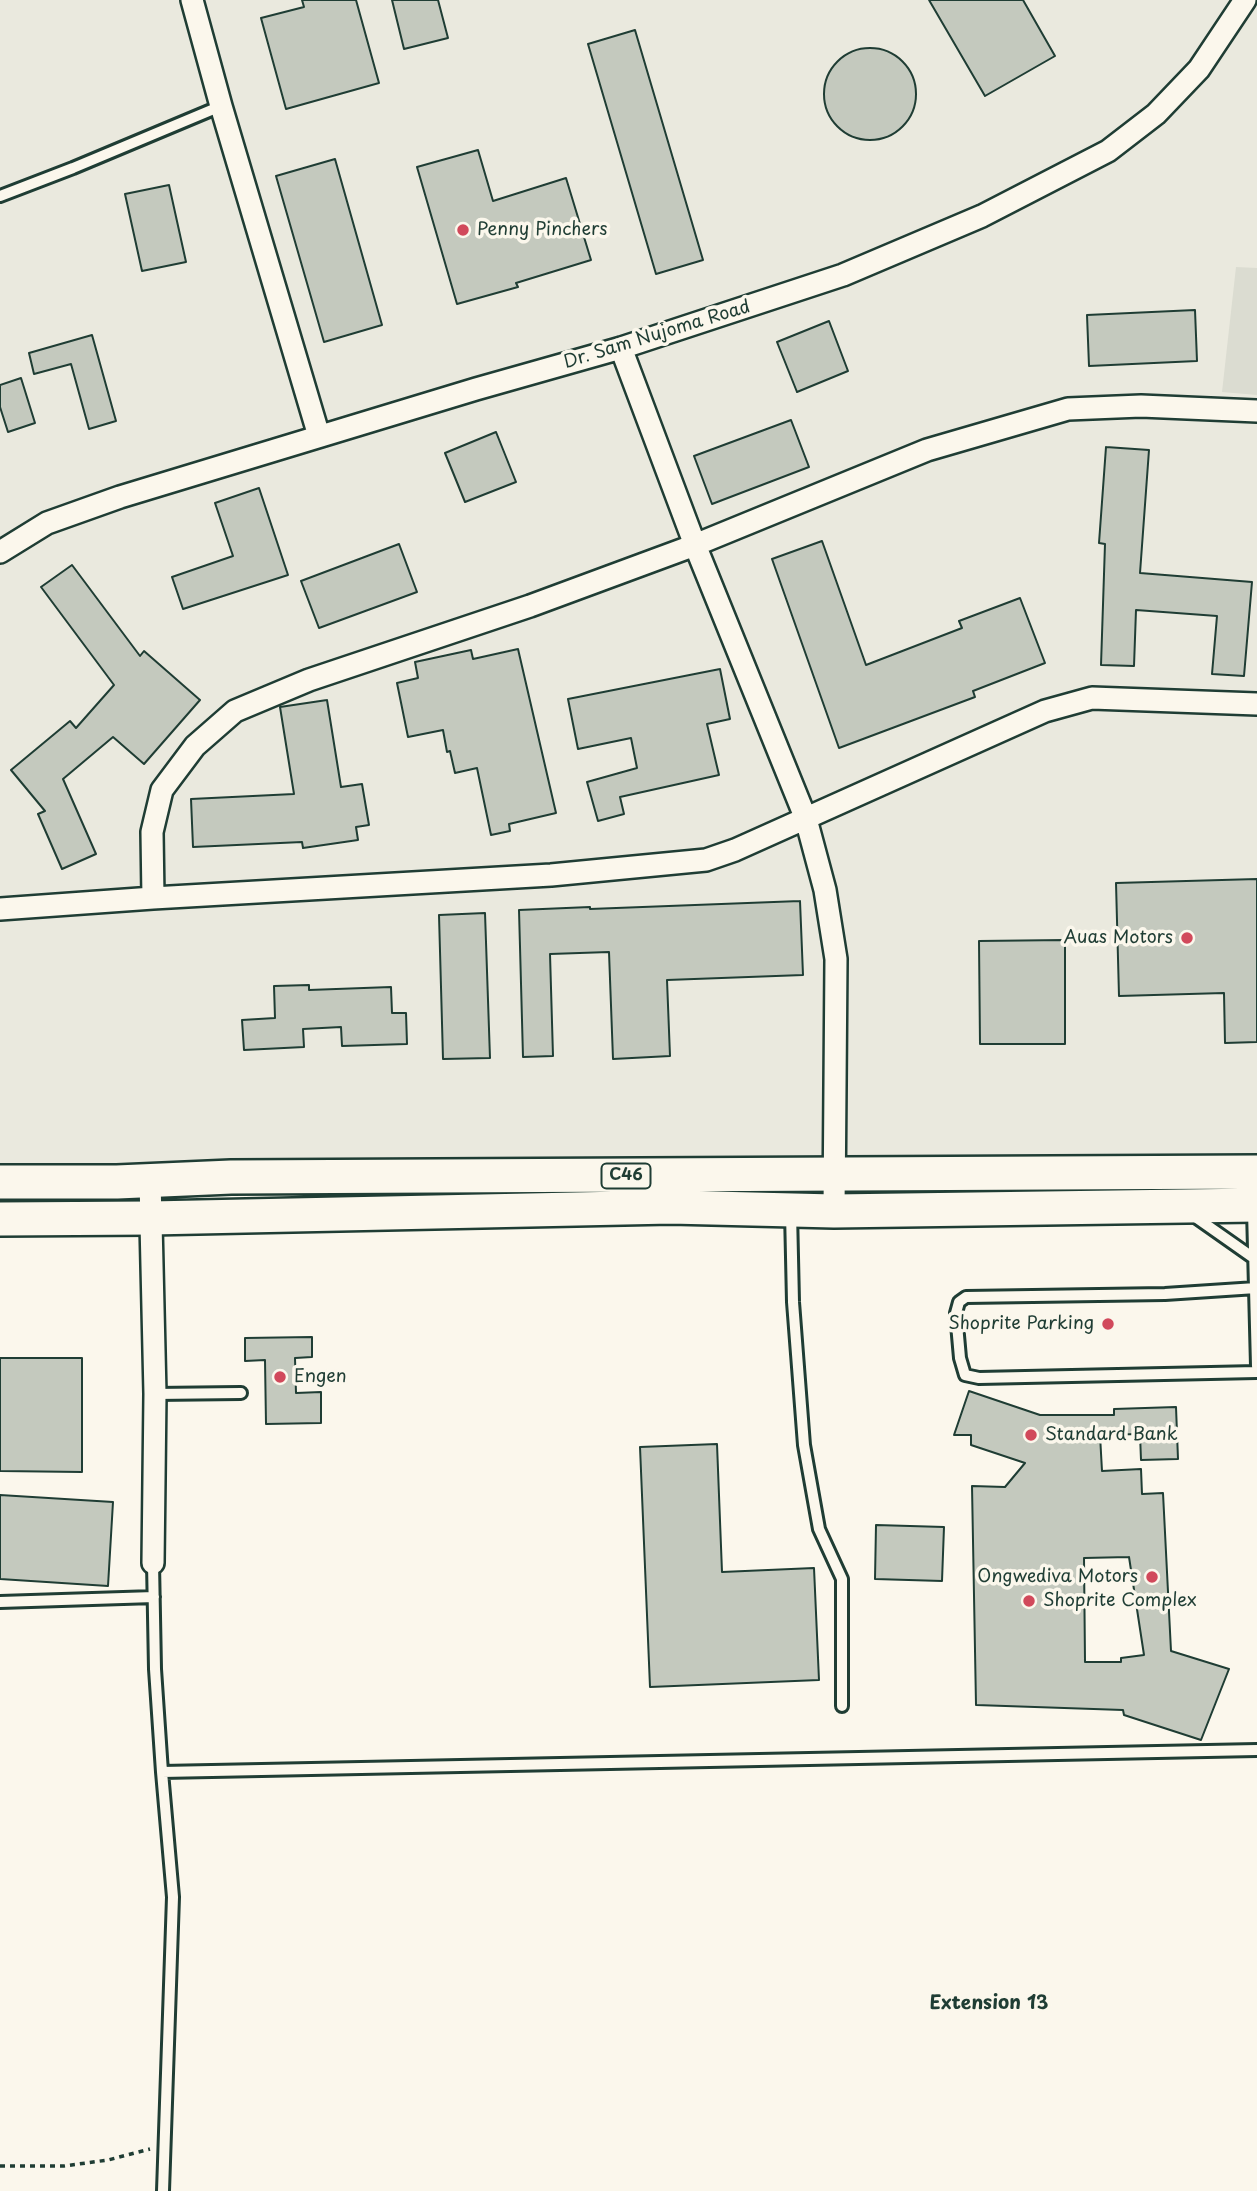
<!DOCTYPE html>
<style>
body{margin:0}
canvas{display:block;background:#fbf7ec}
</style>
<canvas width="1257" height="2191"></canvas>
<script>
const ctx = document.querySelector('canvas').getContext('2d');
ctx.lineJoin = 'round';
function fillPath(path, color) { ctx.fillStyle = color; ctx.fill(path, 'evenodd'); }
const shape = rows => new Path2D(rows.map(r => 'M' + r).join(''));
function strokePath(path, color, width, dash) { ctx.strokeStyle = color; ctx.lineWidth = width; ctx.lineCap = dash ? 'butt' : 'round'; ctx.setLineDash(dash || []); ctx.stroke(path); }
function label(font, color, halo, rows, align = 'center') {
  ctx.font = font + ' "Playpen Sans",sans-serif'; ctx.lineWidth = 7; ctx.setLineDash([]); ctx.textBaseline = 'middle'; ctx.strokeStyle = halo; ctx.fillStyle = color; for (const [text, x, y, turn = 0] of rows) {
    ctx.save(); ctx.translate(x, y); ctx.rotate((+turn || 0) * Math.PI / 180); ctx.textAlign = isNaN(turn) ? turn : align; if (halo) ctx.strokeText(text, 0, 0); ctx.fillText(text, 0, 0); ctx.restore();
  }
}
const built = shape([
 [0,0,1257,0,1257,1172,0,1180]
]);
const green = shape([
 [1236,267,1257,268,1257,395,1222,392]
]);
const building = shape([
 [302,0,356,0,379,83,286,109,261,18,304,7,302,0],
 [392,0,438,0,448,38,404,49,392,0],
 [929,0,1023,0,1055,56,985,96,929,0],
 [635,30,703,260,656,274,588,44,635,30],
 '824 94a46 46 0 1 1 92 0a46 46 0 1 1-92 0Z',
 [478,150,493,201,566,178,591,260,516,283,518,287,457,304,417,167,478,150],
 [335,159,382,325,324,342,276,176,335,159],
 [169,185,186,262,142,271,125,194,169,185],
 [1195,310,1197,361,1089,366,1087,315,1195,310],
 [829,321,848,371,797,392,777,342,829,321],
 [92,335,116,421,89,429,71,364,34,374,29,353,92,335],
 [21,378,35,423,8,432,0,407,0,385,21,378],
 [791,420,809,467,712,504,694,456,791,420],
 [496,432,516,482,465,502,445,453,496,432],
 [1106,447,1149,450,1140,573,1252,582,1244,676,1212,674,1217,616,1136,610,1134,666,1101,665,1105,544,1099,543,1106,447],
 [259,488,288,575,183,609,172,577,233,556,215,503,259,488],
 [822,541,866,665,962,628,959,621,1020,598,1045,663,973,691,975,697,839,748,772,559,822,541],
 [399,544,417,592,319,628,301,581,399,544],
 [72,565,140,656,144,651,200,700,144,764,113,737,63,779,96,854,62,869,38,814,45,811,11,770,70,721,76,728,114,685,41,587,72,565],
 [518,649,556,813,509,824,510,831,491,835,477,768,455,773,450,751,447,752,443,730,408,737,397,683,418,678,415,662,471,650,473,659,518,649],
 [720,669,730,719,707,724,719,775,620,797,624,814,598,821,587,782,637,768,631,738,578,749,568,699,720,669],
 [327,700,341,787,362,784,369,825,356,827,358,840,303,848,302,842,193,847,191,799,294,794,280,707,327,700],
 [1257,879,1257,1042,1225,1043,1224,993,1119,996,1116,883,1257,879],
 [800,901,803,975,667,980,670,1056,613,1059,609,952,550,954,553,1056,523,1057,519,910,590,907,590,909,800,901],
 [485,913,490,1058,443,1059,439,915,485,913],
 [1065,940,1065,1044,980,1044,979,941,1065,940],
 [309,985,309,990,391,987,392,1013,406,1013,407,1044,342,1046,341,1027,303,1029,304,1047,244,1050,242,1020,275,1018,274,986,309,985],
 [312,1337,312,1357,295,1358,296,1393,321,1392,321,1423,266,1424,265,1360,245,1361,245,1338,312,1337],
 [0,1358,82,1358,82,1472,0,1471,0,1358],
 [969,1391,1040,1415,1114,1415,1114,1409,1176,1407,1178,1459,1141,1460,1140,1434,1100,1435,1102,1471,1141,1469,1142,1494,1163,1493,1171,1651,1229,1669,1201,1740,1124,1715,1123,1710,976,1705,972,1486,1005,1487,1025,1463,971,1445,971,1435,954,1435,969,1391],
 [1129,1557,1144,1655,1121,1658,1121,1662,1085,1662,1084,1558,1129,1557],
 [717,1444,722,1572,814,1568,819,1680,650,1687,640,1447,717,1444],
 [0,1495,113,1502,108,1586,0,1579,0,1495],
 [876,1525,944,1527,942,1581,875,1579,876,1525]
]);
const path = shape([
 [0,2166,64,2166,108,2160,150,2149]
]);
const service = shape([
 [0,196,73,168,221,106],
 [1253,1210,1257,1366],
 [791,1212,793,1302,804,1445,819,1529,842,1579,842,1706],
 [1191,1214,1255,1259,1257,1258],
 [1256,1288,1165,1294,966,1297,959,1302,956,1313,960,1358,965,1375,979,1378,1257,1372],
 [155,1394,241,1393],
 [153,1563,155,1669,162,1772,173,1897,163,2191],
 [0,1602,154,1597],
 [162,1772,1257,1750]
]);
const minor = shape([
 [192,0,221,106,319,436],
 [621,348,695,545,806,819,825,890,836,959,834,1211],
 [0,552,47,523,120,497,476,389,621,348,843,275,982,216,1108,151,1156,114,1199,69,1245,0],
 [153,898,551,875,706,860,735,850,1045,711,1092,698,1257,704],
 [0,909,153,898,152,832,162,790,195,746,235,711,309,680,530,606,695,545,927,450,1068,409,1141,406,1257,411],
 [150,1180,155,1394,153,1563]
]);
const primary = shape([
 [0,1182,117,1182,231,1177,1257,1172],
 [0,1219,151,1218,671,1207,834,1211,1257,1205]
]);
const markers = [
 [463,230,7,"#d1495b"],
 [1187,938,7,"#d1495b"],
 [1108,1324,7,"#d1495b"],
 [280,1377,7,"#d1495b"],
 [1031,1435,7,"#d1495b"],
 [1152,1577,7,"#d1495b"],
 [1029,1601,7,"#d1495b"]
];
const shields = [
 [626,1176,49]
];
const shieldNames = [
 ["C46",626,1176]
];
const poiNames = [
 ["Penny Pinchers",477,230],
 ["Auas Motors",1173,938,"right"],
 ["Shoprite Parking",1094,1324,"right"],
 ["Engen",294,1377],
 ["Standard Bank",1045,1435],
 ["Ongwediva Motors",1138,1577,"right"],
 ["Shoprite Complex",1043,1601]
];
const streetNames = [
 ["Dr. Sam Nujoma Road",657,335,-17]
];
const neighbourhoodNames = [
 ["Extension 13",989,2004]
];
fillPath(built, '#eae9de');
fillPath(green, '#dbdcd1');
fillPath(building, '#c4c9be');
strokePath(building, '#1f3d34', 2);
strokePath(service, '#1f3d34', 16);
strokePath(minor, '#1f3d34', 26);
strokePath(primary, '#1f3d34', 38);
strokePath(path, '#1f3d34', 3.5, [5, 5]);
strokePath(service, '#fbf7ec', 10);
strokePath(minor, '#fbf7ec', 21);
strokePath(primary, '#fbf7ec', 33);
for (const [x, y, r, color] of markers) { const dot = new Path2D(); dot.arc(x, y, r, 0, 2 * Math.PI); ctx.fillStyle = color; ctx.fill(dot); strokePath(dot, '#fbf7ec', 2.5); }
for (const [x, y, w] of shields) { const box = new Path2D(); box.roundRect(x - w / 2, y - 12.5, w, 25, 5); ctx.fillStyle = '#fbf7ec'; ctx.fill(box); strokePath(box, '#1f3d34', 2); }
label('bold 16px', '#1f3d34', null, shieldNames);
label('18px', '#1f3d34', '#fbf7ec', poiNames, 'left');
label('18px', '#1f3d34', '#fbf7ec', streetNames);
label('bold 19px', '#1f3d34', '#fbf7ec', neighbourhoodNames);
</script>
